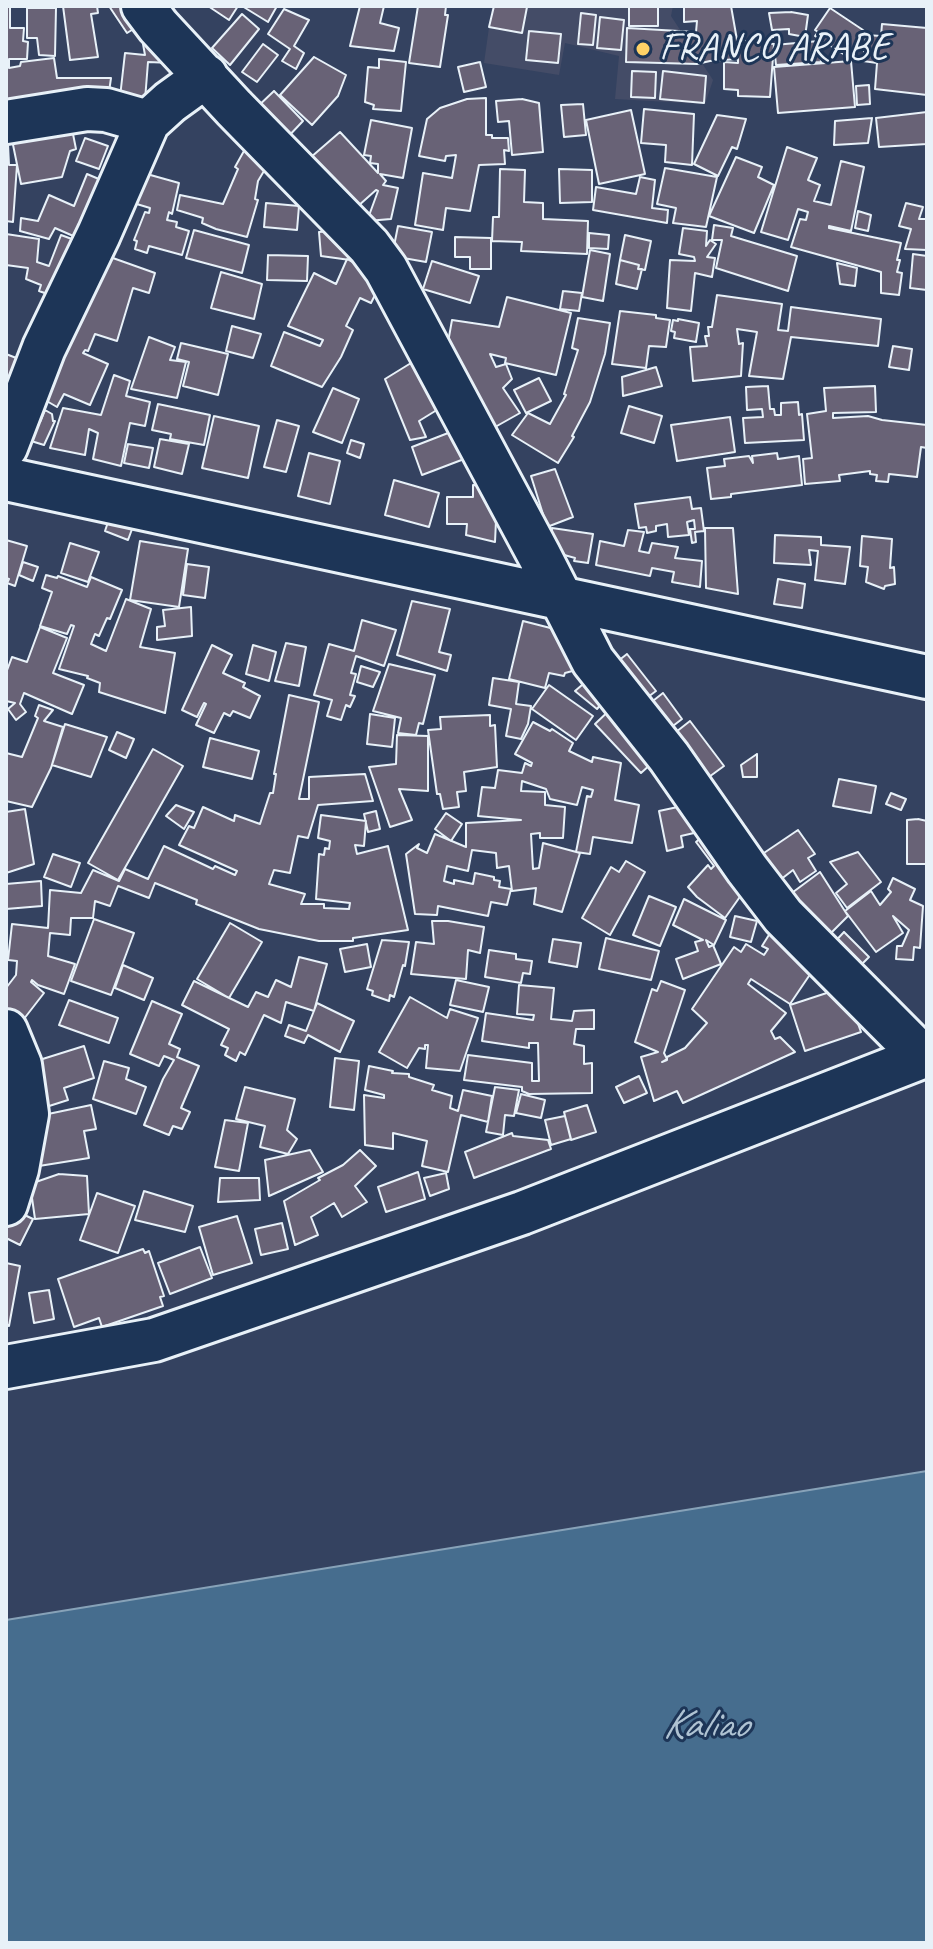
<!DOCTYPE html>
<style>
body{margin:0}
#map{position:relative;width:933px;height:1949px;overflow:hidden;background:#344260;font-family:Caveat,sans-serif}
canvas{display:block}
.frame{position:absolute;inset:0;border:8px solid #e8f1f8;pointer-events:none}
</style>
<div id="map">
<canvas width="933" height="1949"></canvas>
<div class="frame"></div>
</div>
<script>
const ctx = document.querySelector('canvas').getContext('2d');
ctx.lineJoin = 'round';
function fillPath(path, color) { ctx.fillStyle = color; ctx.fill(path, 'evenodd'); }
const shape = rows => new Path2D(rows.map(r => 'M' + r).join(''));
function strokePath(path, color, width, dash) { ctx.strokeStyle = color; ctx.lineWidth = width; ctx.lineCap = dash ? 'butt' : 'round'; ctx.setLineDash(dash || []); ctx.stroke(path); }
function label(font, color, halo, rows, align = 'center') {
  ctx.font = font + ' Caveat,sans-serif'; ctx.lineWidth = 6; ctx.setLineDash([]); ctx.textBaseline = 'middle'; ctx.strokeStyle = halo; ctx.fillStyle = color; for (const [text, x, y, turn = 0] of rows) {
    ctx.save(); ctx.translate(x, y); ctx.rotate((+turn || 0) * Math.PI / 180); ctx.textAlign = isNaN(turn) ? turn : align; if (halo) ctx.strokeText(text, 0, 0); ctx.fillText(text, 0, 0); ctx.restore();
  }
}
const built = shape([
 [492,6,673,6,671,16,713,80,705,104,615,99,619,56,565,43,559,75,484,63]
]);
const water = shape([
 [927,1471,927,1943,6,1943,6,1620,927,1471]
]);
const building = shape([
 [6,6,10,6,10,28,24,28,23,41,28,42,27,59,9,59,9,68,20,66,21,62,54,58,57,78,111,78,107,106,6,117,6,6],
 [63,6,97,6,98,13,91,14,98,57,70,60,63,6],
 [109,6,139,6,148,20,127,33,109,6],
 [208,6,238,6,229,20,208,6],
 [242,6,277,6,268,22,242,6],
 [360,6,384,6,380,23,399,28,394,51,350,46,360,6],
 [418,6,446,6,445,15,448,15,440,67,409,63,418,6],
 [494,6,527,7,522,33,489,27,494,6],
 [629,6,658,6,658,26,629,26,629,6],
 [684,6,731,6,737,40,774,44,770,97,738,96,738,90,724,89,724,62,738,63,738,59,710,61,697,64,626,62,627,28,696,32,697,21,684,22,684,6],
 [27,8,56,8,55,56,39,55,37,38,27,38,27,8],
 [830,8,866,32,848,57,815,36,818,32,815,30,830,8],
 [284,9,309,20,294,46,304,53,296,69,282,61,290,49,268,34,284,9],
 [791,12,808,15,805,37,789,34,789,29,772,30,769,13,791,12],
 [581,13,596,15,593,45,578,44,581,13],
 [242,14,259,29,230,65,212,48,242,14],
 [600,17,624,20,621,50,597,48,600,17],
 [882,24,927,28,927,95,875,89,877,63,863,61,866,35,881,36,882,24],
 [529,31,561,34,558,63,526,60,529,31],
 [159,33,172,63,148,62,145,100,120,97,125,53,145,55,143,44,159,33],
 [819,41,821,62,776,65,774,45,819,41],
 [263,44,278,55,257,82,242,72,263,44],
 [314,57,346,75,338,96,312,125,280,95,314,57],
 [379,59,406,62,401,111,373,109,374,105,365,102,368,67,379,68,379,59],
 [851,61,855,107,778,113,774,67,851,61],
 [480,62,486,87,464,92,458,67,480,62],
 [632,71,656,72,655,98,631,97,632,71],
 [663,71,706,76,704,103,660,99,663,71],
 [869,85,870,104,857,105,856,86,869,85],
 [274,91,303,121,284,141,254,110,274,91],
 [486,98,486,135,492,135,492,138,508,138,509,151,504,150,505,164,479,165,470,211,446,208,443,230,415,225,423,173,452,178,456,155,446,156,445,161,419,156,427,119,440,108,467,99,486,98],
 [522,99,539,103,543,152,512,155,509,121,498,122,496,101,522,99],
 [583,104,586,135,564,137,561,105,583,104],
 [644,109,694,114,692,165,665,162,666,145,641,143,644,109],
 [631,110,645,174,599,184,586,120,631,110],
 [927,112,927,144,879,147,876,118,927,112],
 [69,114,76,149,70,151,62,177,21,184,9,125,69,114],
 [717,115,746,119,737,149,732,147,718,176,694,164,717,115],
 [872,118,868,143,834,145,835,121,872,118],
 [371,120,412,128,403,178,380,174,386,181,383,185,398,188,391,219,367,221,378,191,376,190,348,215,303,164,340,132,378,173,378,164,370,163,371,156,364,155,371,120],
 [85,138,108,146,99,169,76,161,85,138],
 [249,142,273,156,258,181,255,199,258,200,247,237,216,229,202,223,203,218,177,210,180,195,223,204,238,169,235,167,249,142],
 [6,144,8,144,9,165,17,165,13,222,6,221,6,144],
 [787,147,817,158,808,180,820,185,814,201,831,205,841,161,864,167,851,231,829,226,829,228,901,243,897,260,900,260,897,272,902,273,899,295,881,293,881,272,791,247,800,219,806,220,808,212,798,209,788,240,761,232,787,147],
 [736,157,762,167,758,177,774,185,754,233,709,216,736,157],
 [665,168,717,177,706,227,673,223,676,208,657,204,665,168],
 [129,169,179,183,172,214,169,212,167,220,177,222,176,227,189,231,182,255,149,246,147,253,135,249,137,241,134,240,145,212,149,213,150,208,120,199,129,169],
 [500,169,525,170,524,202,543,203,543,219,588,221,587,254,521,251,522,242,492,241,493,217,499,217,500,169],
 [559,169,592,170,592,202,560,203,559,169],
 [87,174,113,185,87,242,55,228,49,239,20,231,21,218,38,221,49,195,74,206,87,174],
 [640,177,655,180,652,208,668,210,667,223,593,210,596,187,636,194,640,177],
 [266,203,299,206,297,230,264,227,266,203],
 [906,203,923,207,919,219,927,219,927,250,905,249,911,229,899,226,906,203],
 [858,211,871,215,868,231,855,228,858,211],
 [714,225,733,228,731,236,797,256,788,291,716,268,722,240,712,240,714,225],
 [398,226,432,232,426,262,392,256,398,226],
 [683,228,707,231,706,246,710,240,716,244,707,257,715,258,712,277,695,273,691,311,667,308,670,260,695,261,694,257,679,254,683,228],
 [194,230,249,245,242,273,186,258,194,230],
 [347,230,350,260,321,256,319,232,347,230],
 [589,233,609,235,608,249,589,248,589,233],
 [6,234,39,239,37,262,49,266,61,235,88,245,67,301,39,291,41,285,26,279,28,268,6,265,6,234],
 [625,235,651,241,645,270,638,269,639,265,620,260,625,235],
 [455,237,491,238,491,269,470,269,470,257,455,257,455,237],
 [590,250,610,254,603,301,582,297,590,250],
 [96,252,155,273,149,293,133,288,117,341,95,334,88,351,85,350,83,353,108,364,90,405,64,394,57,407,33,393,96,252],
 [913,254,927,256,927,290,910,288,913,254],
 [268,255,308,256,307,281,267,280,268,255],
 [347,259,383,279,371,303,360,298,346,326,353,330,341,357,322,387,271,366,284,332,320,346,323,340,288,326,314,273,336,284,347,259],
 [620,260,639,265,638,269,642,269,637,289,616,284,620,260],
 [432,261,479,276,470,303,423,289,432,261],
 [837,263,857,268,855,286,840,284,837,263],
 [221,272,262,284,254,319,211,308,221,272],
 [563,291,582,293,579,311,560,309,563,291],
 [717,295,782,304,778,330,788,331,791,307,881,319,878,346,791,337,783,379,749,376,757,332,737,329,739,344,743,343,741,376,693,381,690,347,707,346,705,336,709,336,708,327,712,327,717,295],
 [507,297,571,313,556,375,505,363,506,358,490,354,496,367,506,364,512,379,503,388,520,413,488,431,454,359,455,350,447,348,452,320,499,327,507,297],
 [620,311,656,315,656,318,670,320,666,347,649,346,646,368,612,364,620,311],
 [578,318,610,323,605,354,590,402,572,436,574,437,558,463,512,435,528,413,550,424,566,395,564,394,578,350,572,348,578,318],
 [678,319,699,323,696,342,674,338,675,332,671,331,673,320,678,321,678,319],
 [232,326,261,334,253,358,226,351,232,326],
 [149,337,175,347,170,360,186,362,177,398,131,389,149,337],
 [181,343,228,354,218,395,183,386,189,362,177,359,181,343],
 [893,346,912,349,909,370,889,367,893,346],
 [6,354,24,361,13,390,6,387,6,354],
 [424,355,453,400,419,421,426,437,410,440,385,379,424,355],
 [656,367,662,386,623,396,622,377,656,367],
 [114,375,130,381,126,396,150,402,145,426,130,423,121,466,93,459,98,433,89,429,85,455,50,448,63,408,101,415,114,375],
 [539,378,551,401,526,413,514,390,539,378],
 [768,386,770,409,774,409,775,415,781,415,781,403,798,402,799,415,802,414,804,440,745,443,743,418,763,417,762,409,747,410,746,387,768,386],
 [875,386,876,412,833,413,833,418,868,416,882,420,927,425,927,448,921,447,917,477,889,474,888,482,876,481,877,475,870,474,870,471,839,475,840,481,805,484,803,459,812,458,807,414,826,411,824,388,875,386],
 [333,388,359,399,342,443,313,432,333,388],
 [158,404,210,415,204,445,170,439,171,434,152,430,158,404],
 [629,406,662,416,654,443,621,433,629,406],
 [45,410,52,414,53,421,55,421,44,445,15,436,37,421,40,422,45,410],
 [214,416,259,426,248,478,202,468,214,416],
 [730,417,735,452,677,461,671,425,730,417],
 [277,420,299,426,286,472,264,467,277,420],
 [461,428,472,456,422,475,412,447,461,428],
 [160,439,189,444,182,474,154,467,160,439],
 [351,440,364,444,360,458,347,453,351,440],
 [128,444,153,448,149,468,124,463,128,444],
 [309,453,340,461,330,504,298,496,309,453],
 [777,453,778,459,799,456,802,485,731,494,731,497,711,499,707,468,725,466,724,459,749,456,753,463,752,456,777,453],
 [555,469,573,517,547,527,531,476,555,469],
 [394,480,439,493,429,527,385,515,394,480],
 [473,485,489,486,497,499,495,542,466,535,467,524,447,524,447,497,473,497,473,485],
 [690,497,692,509,701,508,704,531,695,532,696,542,692,543,690,529,695,529,694,520,687,522,689,535,668,537,667,524,656,526,656,531,647,533,646,527,639,528,635,504,690,497],
 [111,513,135,521,128,540,105,531,111,513],
 [552,528,593,534,588,563,574,561,575,558,550,551,552,528],
 [705,528,733,528,738,594,706,588,705,528],
 [628,530,644,532,639,551,649,553,652,543,678,547,675,558,702,561,700,587,672,582,674,572,652,568,650,576,596,565,600,541,624,546,628,530],
 [775,535,821,537,821,545,850,547,845,584,815,580,818,551,809,550,811,565,774,563,775,535],
 [862,536,892,539,890,568,894,567,895,584,885,586,884,589,866,582,868,567,860,566,862,536],
 [6,540,27,546,15,586,7,583,9,579,6,578,6,540],
 [140,541,188,549,179,607,130,600,140,541],
 [70,543,99,552,88,582,61,573,70,543],
 [23,562,38,567,33,581,19,575,23,562],
 [187,564,209,567,205,598,183,595,187,564],
 [46,575,57,578,58,576,87,587,91,577,122,590,110,619,107,618,99,636,95,634,91,644,106,651,126,599,151,609,140,647,175,653,165,713,99,692,100,683,87,678,88,676,59,669,74,626,71,625,67,634,40,626,52,592,42,588,46,575],
 [778,579,805,584,802,608,774,604,778,579],
 [412,601,450,609,439,652,451,655,447,671,397,655,412,601],
 [191,607,192,636,157,640,157,627,165,626,163,610,191,607],
 [362,620,396,630,384,666,356,656,351,673,356,674,350,695,355,696,350,707,346,705,341,720,327,716,332,700,314,695,329,644,354,651,362,620],
 [523,621,574,634,591,666,565,673,564,676,549,673,545,688,509,679,523,621],
 [40,627,67,638,53,673,84,685,72,714,24,693,20,704,26,712,16,720,8,709,15,703,6,701,6,673,12,657,27,662,40,627],
 [286,643,306,647,299,686,275,681,286,643],
 [212,645,232,655,223,673,245,683,243,687,260,696,250,718,233,711,230,716,224,713,214,733,196,725,206,704,204,703,197,717,182,710,212,645],
 [253,645,276,652,269,681,246,674,253,645],
 [627,654,656,691,636,706,609,668,627,654],
 [389,664,435,675,423,724,419,723,416,735,398,733,401,718,373,711,389,664],
 [361,666,380,672,373,687,357,682,361,666],
 [596,673,612,691,597,709,575,691,596,673],
 [493,678,519,682,516,704,531,706,528,724,521,739,506,736,511,709,489,705,493,678],
 [549,685,593,716,576,740,532,709,549,685],
 [663,693,682,719,660,736,640,711,663,693],
 [289,695,319,702,299,799,309,799,309,777,365,774,373,801,318,805,308,838,298,836,290,873,274,870,269,884,305,894,301,904,324,904,324,908,349,909,350,903,316,899,319,854,324,855,325,848,329,849,330,841,318,838,321,815,366,821,364,846,355,845,357,854,388,846,408,930,353,938,353,941,319,941,259,929,196,904,197,900,155,883,149,898,118,886,110,906,95,901,93,918,71,918,70,935,50,933,48,956,75,964,64,994,38,985,32,980,31,982,44,993,20,1024,6,1014,6,988,16,975,17,961,8,960,12,924,48,928,50,890,81,893,93,870,119,881,125,869,148,879,164,846,213,869,215,866,235,875,237,871,179,845,189,826,194,828,203,807,234,821,235,815,260,824,270,793,273,793,276,774,274,774,289,695],
 [616,704,663,753,641,773,595,724,616,704],
 [39,705,53,710,44,721,63,727,51,768,32,807,6,801,6,753,22,757,38,718,35,716,39,705],
 [370,714,395,718,392,747,367,744,370,714],
 [490,715,490,726,495,725,497,767,464,772,466,791,457,792,459,807,443,809,440,794,437,794,428,730,441,729,440,717,490,715],
 [690,721,724,766,698,785,662,743,690,721],
 [533,722,550,731,552,729,573,743,569,751,592,762,593,757,621,763,615,800,639,805,632,843,593,837,590,854,576,852,587,796,591,797,593,790,582,787,577,805,550,799,546,789,522,781,521,791,545,792,545,805,565,807,563,838,540,838,540,833,531,834,533,869,539,868,543,843,580,853,562,912,534,904,536,888,512,891,509,866,497,868,496,853,472,850,468,871,447,866,444,881,454,884,454,880,473,884,475,873,494,877,494,880,500,881,499,887,511,889,507,905,491,902,488,916,438,906,437,915,415,914,406,854,419,844,417,848,427,853,435,834,466,847,466,823,521,820,478,816,482,787,495,788,498,770,522,773,525,763,531,766,532,763,515,754,533,722],
 [65,724,107,737,91,777,52,765,65,724],
 [117,732,134,739,126,758,109,750,117,732],
 [397,735,428,736,428,791,399,789,412,820,390,827,369,767,396,764,397,735],
 [210,738,259,751,252,779,203,767,210,738],
 [153,749,183,766,118,880,88,863,153,749],
 [757,754,757,777,743,777,741,765,757,754],
 [839,779,876,786,871,813,833,806,839,779],
 [891,793,906,799,901,810,886,804,891,793],
 [176,805,194,812,184,829,166,816,176,805],
 [687,805,694,833,681,836,683,847,667,851,659,811,687,805],
 [25,809,34,864,6,873,6,812,25,809],
 [376,811,380,829,368,832,364,814,376,811],
 [446,813,462,824,451,841,435,829,446,813],
 [918,819,927,821,927,864,907,864,907,820,918,819],
 [713,827,729,874,726,878,744,891,725,918,697,897,688,887,708,865,711,869,714,866,696,842,713,827],
 [798,830,815,854,808,858,816,871,800,882,793,870,771,887,752,861,798,830],
 [858,852,881,882,847,908,836,893,847,884,830,862,858,852],
 [53,854,80,863,71,887,44,877,53,854],
 [626,861,645,872,610,935,582,918,611,867,619,872,626,861],
 [820,872,848,916,819,945,781,901,820,872],
 [893,878,915,889,910,900,923,906,920,948,914,947,913,960,896,959,897,946,902,946,909,930,893,916,903,933,876,952,845,911,871,891,880,905,891,892,888,889,893,878],
 [41,881,42,906,6,909,6,884,41,881],
 [649,896,676,907,660,946,633,935,649,896],
 [684,899,726,920,714,945,706,940,709,947,713,945,721,964,683,979,676,959,698,951,695,942,703,940,673,925,684,899],
 [735,916,757,921,751,942,730,937,735,916],
 [94,919,134,933,111,995,71,981,94,919],
 [432,921,448,921,484,927,480,953,468,950,466,979,411,974,416,942,434,944,432,921],
 [230,923,262,942,229,998,197,979,230,923],
 [772,930,811,973,790,1004,751,979,748,984,786,1013,771,1031,775,1039,780,1037,795,1052,683,1103,677,1091,654,1101,641,1057,658,1052,635,1042,652,989,657,991,661,981,685,990,664,1053,667,1059,662,1062,667,1060,667,1057,685,1048,707,1023,692,1009,734,947,741,952,746,944,764,955,768,949,762,946,772,930],
 [844,932,869,957,852,974,827,950,844,932],
 [606,938,659,951,651,980,599,969,606,938],
 [553,939,581,943,577,967,549,962,553,939],
 [382,940,409,942,405,966,403,965,394,997,390,995,389,1001,372,995,373,991,367,989,382,940],
 [367,944,371,967,345,972,340,949,367,944],
 [489,950,516,954,516,959,532,961,530,974,523,973,521,983,485,977,489,950],
 [299,957,327,964,314,1011,286,1002,281,1023,264,1015,245,1055,240,1052,236,1061,225,1055,228,1048,221,1045,229,1029,182,1005,194,981,248,1007,256,992,268,997,276,980,291,987,299,957],
 [123,965,153,978,144,1000,115,988,123,965],
 [456,980,489,987,483,1012,450,1005,456,980],
 [519,985,554,988,551,1019,572,1021,574,1011,594,1010,594,1029,576,1029,574,1044,584,1046,584,1064,592,1063,592,1093,529,1094,522,1091,522,1087,464,1080,468,1055,532,1063,532,1081,539,1081,538,1043,529,1043,529,1048,482,1041,486,1013,533,1020,534,1015,517,1014,519,985],
 [845,987,861,1032,805,1051,790,1005,845,987],
 [410,997,447,1018,450,1009,478,1018,460,1071,426,1068,428,1045,425,1045,425,1049,419,1048,407,1068,379,1052,410,997],
 [69,1000,118,1018,109,1043,59,1025,69,1000],
 [152,1001,182,1014,169,1044,180,1049,177,1057,199,1066,181,1108,190,1112,182,1129,173,1126,169,1135,144,1125,163,1079,174,1060,164,1056,159,1066,130,1054,152,1001],
 [317,1003,354,1021,340,1052,308,1035,304,1043,285,1036,289,1025,306,1031,317,1003],
 [84,1046,94,1078,64,1088,68,1100,46,1107,33,1062,84,1046],
 [335,1058,359,1061,354,1110,330,1107,335,1058],
 [104,1061,129,1068,126,1079,146,1087,136,1114,93,1099,104,1061],
 [369,1066,393,1071,392,1073,409,1074,409,1077,434,1085,432,1090,452,1096,450,1108,458,1111,463,1090,492,1096,488,1122,461,1115,448,1172,422,1166,427,1141,393,1133,393,1149,365,1145,364,1095,384,1098,384,1095,365,1090,369,1066],
 [639,1076,647,1093,624,1103,616,1087,639,1076],
 [245,1087,295,1099,287,1130,297,1139,288,1154,260,1147,265,1126,236,1119,245,1087],
 [495,1087,519,1090,514,1116,505,1115,503,1135,486,1132,495,1087],
 [521,1094,545,1100,541,1118,516,1113,521,1094],
 [91,1105,96,1129,84,1131,89,1158,39,1166,29,1118,91,1105],
 [587,1105,596,1132,571,1140,564,1112,587,1105],
 [565,1116,571,1139,551,1145,545,1120,565,1116],
 [225,1120,248,1123,239,1171,215,1167,225,1120],
 [512,1133,513,1136,548,1140,551,1149,474,1178,465,1152,512,1133],
 [310,1150,323,1172,269,1196,265,1160,310,1150],
 [360,1150,376,1166,355,1186,367,1202,342,1217,334,1203,311,1217,318,1235,295,1245,284,1201,320,1180,318,1178,343,1165,360,1150],
 [418,1172,425,1199,386,1212,378,1187,418,1172],
 [446,1173,449,1189,430,1196,424,1178,446,1173],
 [59,1174,87,1176,89,1214,35,1219,30,1184,59,1174],
 [220,1178,259,1178,260,1200,218,1202,220,1178],
 [144,1191,193,1206,185,1232,135,1220,144,1191],
 [97,1193,135,1206,118,1253,80,1240,97,1193],
 [12,1209,33,1219,20,1245,6,1238,6,1219,12,1209],
 [237,1216,252,1263,213,1275,199,1227,237,1216],
 [282,1223,288,1249,261,1255,255,1229,282,1223],
 [200,1247,212,1278,170,1294,158,1263,200,1247],
 [143,1249,145,1253,149,1251,164,1296,160,1297,163,1306,102,1327,99,1318,74,1327,58,1279,143,1249],
 [6,1263,20,1266,9,1326,6,1325,6,1263],
 [49,1290,54,1319,34,1323,29,1293,49,1290]
]);
const minor = shape([
 [143,6,158,26,234,108,369,246,386,269,539,555,593,661,669,757,747,869,783,916,922,1056],
 [6,122,87,109,106,110,148,122,170,102,206,76],
 [6,447,44,348,99,234,148,122],
 [6,479,927,677],
 [6,1031,20,1065,27,1114,17,1169,6,1204],
 [6,1367,154,1340,522,1213,927,1055]
]);
const markers = [
 [643,49,8,"#ffd166"]
];
const poiNames = [
 ["FRANCO ARABE",659,49]
];
const waterNames = [
 ["Kaliao",705,1726]
];
fillPath(built, '#444c67');
fillPath(water, '#466d8e');
strokePath(water, '#87a2b8', 2);
fillPath(building, '#686276');
strokePath(building, '#e8f1f8', 2);
strokePath(minor, '#e8f1f8', 48);
strokePath(minor, '#1d3557', 42);
for (const [x, y, r, color] of markers) { const dot = new Path2D(); dot.arc(x, y, r, 0, 2 * Math.PI); ctx.fillStyle = color; ctx.fill(dot); strokePath(dot, '#1d3557', 3); }
label('40px', '#e8f1f8', '#1d3557', poiNames, 'left');
label('italic 42px', '#afc3d3', '#1d3557', waterNames);
</script>
